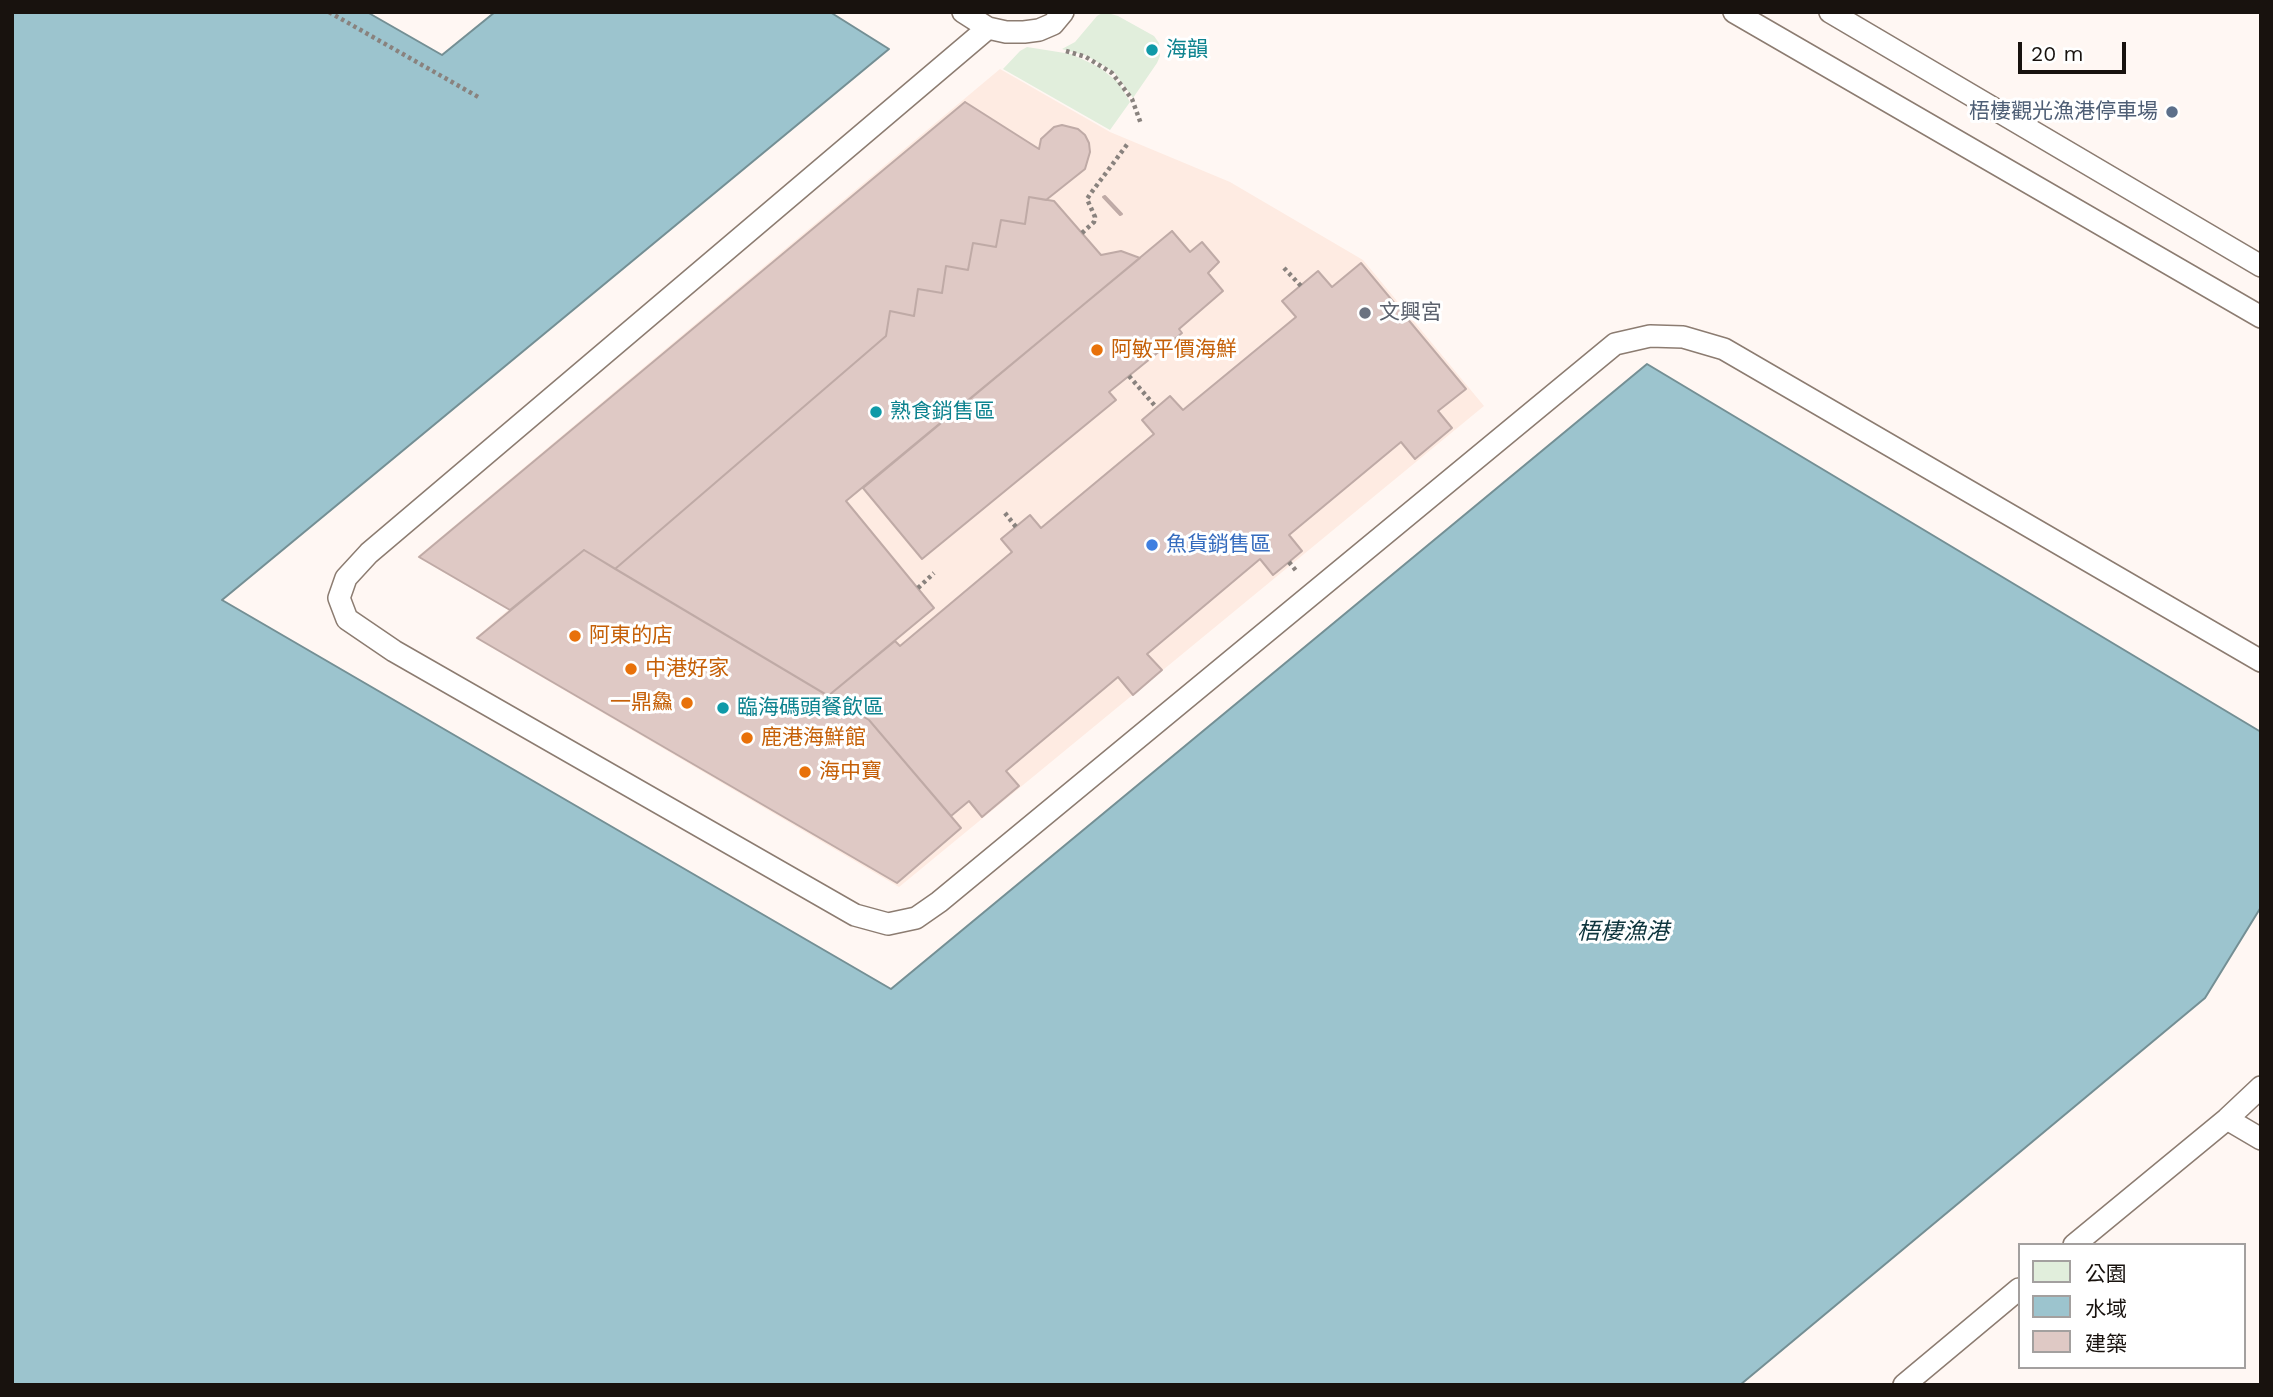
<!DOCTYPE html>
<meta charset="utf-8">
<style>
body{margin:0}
#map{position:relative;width:2273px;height:1397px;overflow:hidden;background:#fff7f3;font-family:"Work Sans","Noto Sans TC",sans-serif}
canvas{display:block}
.frame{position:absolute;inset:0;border:14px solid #18120e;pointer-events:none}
.legend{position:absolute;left:2018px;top:1243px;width:228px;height:126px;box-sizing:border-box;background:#fff;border:2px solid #a3a09f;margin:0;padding:9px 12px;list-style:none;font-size:21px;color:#18120e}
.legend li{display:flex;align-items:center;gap:14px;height:35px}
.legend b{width:35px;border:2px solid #a3a09f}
.scale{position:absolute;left:2018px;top:42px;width:108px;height:32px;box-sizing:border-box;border:4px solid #18120e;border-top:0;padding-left:9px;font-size:21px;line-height:24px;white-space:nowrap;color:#18120e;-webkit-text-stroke:5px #fff;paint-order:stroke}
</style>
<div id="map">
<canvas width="2273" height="1397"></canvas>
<div class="frame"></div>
<ul class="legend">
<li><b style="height:19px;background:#e1eedc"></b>公園</li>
<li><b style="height:19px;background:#9cc4ce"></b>水域</li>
<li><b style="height:19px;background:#dfc9c5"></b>建築</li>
</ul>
<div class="scale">20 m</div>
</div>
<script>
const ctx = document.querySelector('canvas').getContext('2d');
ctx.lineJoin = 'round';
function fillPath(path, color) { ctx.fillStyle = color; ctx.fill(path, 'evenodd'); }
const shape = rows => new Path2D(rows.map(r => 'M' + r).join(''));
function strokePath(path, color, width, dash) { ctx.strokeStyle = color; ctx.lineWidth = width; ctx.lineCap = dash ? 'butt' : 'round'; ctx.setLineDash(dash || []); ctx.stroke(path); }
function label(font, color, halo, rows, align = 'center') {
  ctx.font = font + ' "Work Sans","Noto Sans TC",sans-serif'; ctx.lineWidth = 6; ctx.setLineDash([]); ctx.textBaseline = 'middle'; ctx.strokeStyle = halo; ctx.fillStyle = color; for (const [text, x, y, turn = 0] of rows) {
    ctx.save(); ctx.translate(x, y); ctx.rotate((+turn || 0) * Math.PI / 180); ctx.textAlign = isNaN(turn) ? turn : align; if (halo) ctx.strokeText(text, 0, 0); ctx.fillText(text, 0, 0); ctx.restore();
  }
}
const commercial = shape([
 [1000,69,1110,132,1230,182,1363,260,1484,406,899,887,475,638,508,610,417,557]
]);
const green = shape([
 [1104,12,1118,16,1154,36,1159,43,1160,56,1157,63,1133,98,1114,72,1087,56,1062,49,1075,42,1097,16],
 [1027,47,1071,54,1099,67,1119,83,1130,102,1110,130,1003,69,1020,51]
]);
const water = shape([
 [12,12,367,12,442,55,495,12,830,12,889,49,222,600,891,989,1647,364,2261,732,2261,907,2205,998,1740,1385,12,1385,12,12]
]);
const building = shape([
 [965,102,1039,149,1041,139,1054,127,1062,125,1078,129,1085,135,1089,143,1090,152,1085,169,1046,200,1029,197,1025,224,1001,220,996,247,973,243,968,270,946,266,942,293,918,289,914,316,890,311,886,336,615,569,584,550,510,610,419,557,965,102],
 [1105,196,1122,214,1120,215,1103,197,1105,196],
 [1029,197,1054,201,1101,255,1121,251,1140,258,846,501,934,608,828,696,615,569,886,336,890,311,914,316,918,289,942,293,946,266,968,270,973,243,996,247,1001,220,1025,224,1029,197],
 [1172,231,1190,252,1202,242,1219,262,1208,273,1223,291,1179,329,1182,333,1109,392,1116,400,922,559,863,488,1172,231],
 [1361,263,1466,389,1438,411,1452,428,1415,459,1401,442,1289,535,1302,551,1289,562,1273,575,1260,559,1147,654,1162,670,1133,695,1118,677,1006,771,1019,786,982,817,969,801,951,816,869,720,828,696,895,641,900,646,1012,552,1001,539,1030,515,1041,528,1154,434,1142,420,1170,396,1183,410,1296,317,1282,301,1318,271,1332,287,1361,263],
 [584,550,869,720,961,828,897,883,477,638,584,550]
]);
const path = shape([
 [329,12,480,98],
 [1066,51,1086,57,1112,73,1132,99,1141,124],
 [1082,233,1094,222,1095,217,1087,199,1091,193,1129,142],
 [1284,268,1301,286],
 [1129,376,1156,407],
 [1005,513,1016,527],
 [1289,562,1297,572],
 [918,588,934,573]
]);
const service = shape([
 [963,12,988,28,1006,32,1024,32,1039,30,1053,24,1063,12],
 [1734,12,2261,317],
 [1830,12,2261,266],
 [988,28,369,553,346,578,339,598,347,619,394,651,855,915,888,924,916,918,939,902,1615,344,1650,336,1683,337,1724,349,2261,661],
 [2227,1119,2261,1139],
 [2074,1245,2227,1119,2261,1087],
 [1904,1385,2019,1289]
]);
const markers = [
 [1152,50,7,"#0f9aa8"],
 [2172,112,7,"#5c6f8a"],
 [1365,313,7,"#6b7280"],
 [1097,350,7,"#e8710a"],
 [876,412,7,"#0f9aa8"],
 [1152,545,7,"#3f7fe0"],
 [575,636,7,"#e8710a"],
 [631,669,7,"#e8710a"],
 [687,703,7,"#e8710a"],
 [723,708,7,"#0f9aa8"],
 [747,738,7,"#e8710a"],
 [805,772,7,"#e8710a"]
];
const cultureNames = [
 ["海韻",1166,50],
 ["熟食銷售區",890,412],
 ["臨海碼頭餐飲區",737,708]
];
const serviceNames = [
 ["梧棲觀光漁港停車場",2158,112]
];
const worshipNames = [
 ["文興宮",1379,313]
];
const foodNames = [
 ["阿敏平價海鮮",1111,350],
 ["阿東的店",589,636],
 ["中港好家",645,669],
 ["一鼎鱻",673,703,"right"],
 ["鹿港海鮮館",761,738],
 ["海中寶",819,772]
];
const shopNames = [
 ["魚貨銷售區",1166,545]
];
const waterNames = [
 ["梧棲漁港",1623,932]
];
fillPath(commercial, '#feebe2');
fillPath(green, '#e1eedc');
fillPath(water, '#9cc4ce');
strokePath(water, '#748f94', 2);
fillPath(building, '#dfc9c5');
strokePath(building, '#bfaaa6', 2);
strokePath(service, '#8c7c71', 24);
strokePath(path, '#89827e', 4.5, [3.5, 3.5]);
strokePath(service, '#fff', 21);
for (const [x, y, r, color] of markers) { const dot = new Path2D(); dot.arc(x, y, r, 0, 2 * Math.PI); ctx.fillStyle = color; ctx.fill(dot); strokePath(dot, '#fff', 2.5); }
label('21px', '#0d838f', '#fff', cultureNames, 'left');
label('21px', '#4e5e75', '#fff', serviceNames, 'right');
label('21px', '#5b616d', '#fff', worshipNames, 'left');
label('21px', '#c56008', '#fff', foodNames, 'left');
label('21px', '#366cbe', '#fff', shopNames, 'left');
label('italic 23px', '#0e353d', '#fff', waterNames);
</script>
